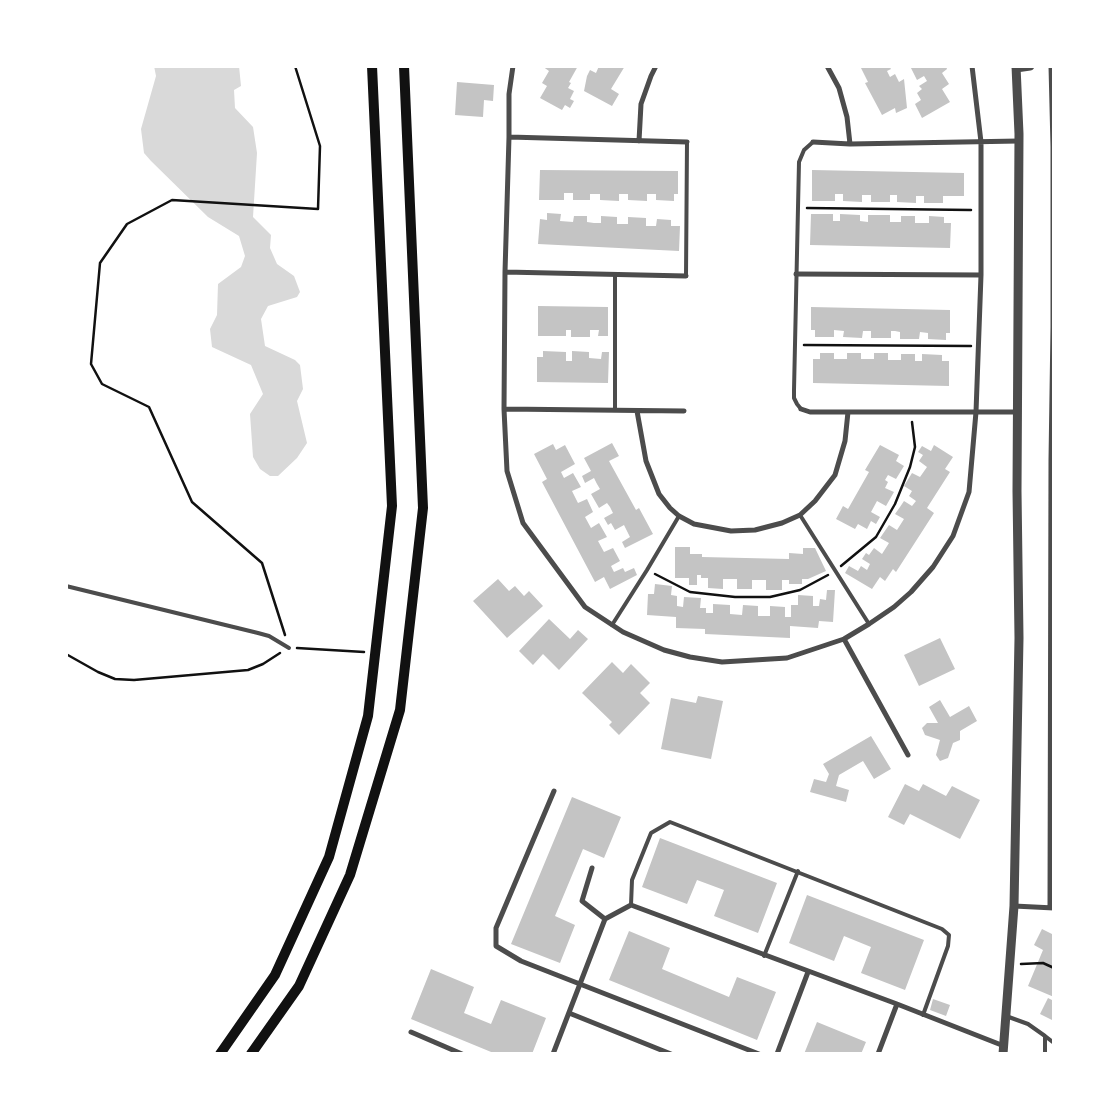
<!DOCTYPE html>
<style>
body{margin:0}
#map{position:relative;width:1120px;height:1120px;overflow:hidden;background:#fff;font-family:"Playfair Display",serif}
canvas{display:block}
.frame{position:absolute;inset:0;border:68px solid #fff;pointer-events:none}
</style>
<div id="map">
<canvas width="1120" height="1120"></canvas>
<div class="frame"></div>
</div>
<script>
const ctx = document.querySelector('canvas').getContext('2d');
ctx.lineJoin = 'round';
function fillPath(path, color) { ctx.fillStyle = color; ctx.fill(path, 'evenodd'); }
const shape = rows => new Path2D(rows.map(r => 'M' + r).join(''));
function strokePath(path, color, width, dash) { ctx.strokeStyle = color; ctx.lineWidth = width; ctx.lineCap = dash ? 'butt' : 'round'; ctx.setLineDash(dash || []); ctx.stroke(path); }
const water = shape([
 [154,66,239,66,241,86,234,90,235,108,253,127,257,153,253,217,271,235,270,248,277,264,294,276,300,292,297,297,268,306,261,319,265,346,295,360,300,365,303,389,297,401,307,443,297,458,278,476,270,476,260,469,253,457,250,414,263,394,251,365,212,347,210,329,217,315,218,284,241,267,245,256,239,236,208,217,151,161,144,153,141,129,156,76]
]);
const building = shape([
 [542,66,578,66,569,82,571,83,568,88,574,91,570,99,574,101,570,108,565,105,562,110,540,98,547,86,542,83,549,71],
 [599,66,625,66,611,89,619,94,612,106,584,91,587,76,590,70,596,73],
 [860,66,889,66,891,69,887,71,890,77,895,74,899,82,904,79,907,108,896,113,895,108,882,115,865,83,868,82],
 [910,66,946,66,947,69,942,73,949,84,942,89,950,102,922,118,915,104,921,100,917,93,922,89,919,86,927,81,924,76,917,80],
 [457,82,494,85,493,101,484,100,483,117,455,115],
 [540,170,678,171,678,194,674,194,674,201,656,200,656,194,647,194,647,201,628,200,628,194,619,194,619,201,600,200,600,194,590,194,590,200,573,200,573,193,564,193,564,200,539,200],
 [812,170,964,173,964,196,943,196,943,203,924,203,924,196,916,196,916,203,897,202,897,195,890,195,890,202,871,202,871,195,862,195,862,202,843,201,843,194,835,194,835,201,812,201],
 [547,213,561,214,560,221,573,222,574,216,587,216,587,222,594,223,601,223,601,216,617,217,617,224,628,224,628,217,646,218,646,226,656,226,657,219,671,220,671,226,680,226,679,251,538,244,540,219,547,220],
 [811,214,833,214,833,221,840,221,840,214,860,215,860,221,868,222,868,215,890,215,890,222,901,222,901,216,915,216,915,223,929,223,929,216,944,217,944,223,951,223,950,248,810,245],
 [538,306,608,307,608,336,598,336,599,330,590,330,590,337,571,337,571,330,566,330,566,336,538,336],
 [811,307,950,310,950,333,946,333,946,340,928,339,928,333,920,332,919,339,900,339,900,332,895,331,891,331,891,338,871,338,871,331,863,331,862,338,843,337,844,331,834,330,834,337,815,337,815,330,811,330],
 [543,351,566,352,566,361,572,361,572,351,589,352,589,358,601,359,602,352,609,352,608,383,537,382,537,357,543,357],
 [820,353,834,353,834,359,847,359,847,353,861,353,861,359,874,359,874,353,888,353,888,360,901,360,901,354,915,354,915,361,922,361,922,354,942,355,942,361,949,361,949,386,813,383,813,359,820,359],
 [612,443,619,456,609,461,636,510,639,508,653,534,625,548,622,542,630,537,624,525,615,530,611,523,608,525,604,518,613,513,610,507,607,503,599,508,591,494,600,489,597,484,594,478,585,483,582,476,591,471,584,458],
 [553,444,556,450,565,445,575,464,561,472,564,478,573,473,581,487,572,491,578,503,587,499,593,512,585,517,591,528,599,523,607,537,598,541,604,552,613,548,620,561,611,566,614,572,623,568,625,572,634,568,637,575,610,589,604,577,595,582,542,482,547,479,534,454],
 [880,445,899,455,896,461,904,466,896,479,888,475,885,480,888,482,885,488,894,492,886,506,877,501,871,512,880,517,876,524,871,521,867,529,858,524,855,529,836,519,843,506,848,509,869,472,865,470],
 [934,445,953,457,945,469,950,472,927,508,934,513,896,572,893,569,885,581,880,577,872,589,845,573,849,566,858,571,861,566,867,570,870,564,862,559,866,553,869,555,874,548,882,554,889,543,880,538,889,525,897,530,904,519,895,514,900,507,904,501,912,506,916,501,909,496,912,491,904,486,912,473,920,477,927,467,919,461,923,455,918,452,922,446,931,451],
 [675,547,690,547,690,554,702,554,702,557,789,559,789,553,803,554,803,548,815,548,826,571,808,579,802,579,802,584,789,584,789,580,782,580,782,590,766,590,766,580,752,580,752,589,737,589,737,579,723,579,723,589,708,588,708,578,701,578,701,575,697,575,697,585,689,585,689,578,675,578],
 [498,579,509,591,515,586,524,596,529,591,543,606,507,638,473,601],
 [655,584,672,586,671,595,677,596,677,606,683,607,684,597,701,598,700,608,706,608,706,613,713,613,713,604,730,605,730,614,742,615,743,605,758,606,758,616,770,616,770,606,785,607,785,617,791,617,791,605,798,605,798,595,813,596,813,606,819,606,820,599,826,600,827,590,835,590,833,622,819,621,818,628,790,626,790,638,705,634,705,629,676,628,676,617,647,615,648,594,654,594],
 [549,619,570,639,578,630,588,639,559,670,543,654,533,665,519,651],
 [940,638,955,669,919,686,904,655],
 [612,662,623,673,631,664,650,683,640,693,650,703,619,735,609,725,612,722,582,693],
 [698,696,723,701,711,759,661,749,671,698,696,703],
 [940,700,950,717,969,706,977,721,960,731,960,740,953,743,948,758,940,761,936,755,940,740,925,735,922,728,927,723,938,723,929,707],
 [871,736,891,769,874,779,863,761,839,775,836,786,849,790,846,802,810,792,814,779,826,782,829,774,823,764],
 [905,784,919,791,923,784,946,796,952,786,980,800,960,839,910,814,904,825,888,817],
 [572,797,621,817,604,858,583,849,555,916,575,925,560,963,511,944],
 [660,838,777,883,758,933,714,916,724,890,697,880,687,904,642,887],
 [807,895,924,940,905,990,861,973,871,947,844,936,834,961,789,943],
 [1042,929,1054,935,1054,997,1028,986,1043,950,1034,945],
 [629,931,670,948,662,969,729,997,737,977,776,992,757,1040,609,980],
 [431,969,474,987,464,1013,491,1024,501,1000,546,1018,532,1054,496,1054,411,1019],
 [1048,998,1054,1001,1054,1017,1052,1020,1040,1014],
 [933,999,950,1005,946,1016,930,1010],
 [817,1022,866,1042,861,1054,804,1054]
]);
const path = shape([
 [807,208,971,210],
 [804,345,971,346],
 [841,566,876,537,895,504,910,467,915,447,912,422],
 [655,574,690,592,735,597,770,597,800,590,828,575],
 [285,635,262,563,192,502,149,407,102,384,91,364,100,263,127,224,172,200,318,209,320,146,295,66],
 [297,648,364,652],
 [66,654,98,672,115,679,134,680,248,670,263,664,280,653],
 [1021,964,1043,963,1054,968]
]);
const service = shape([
 [615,274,615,410],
 [686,276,687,142],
 [801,409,797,404,794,398,794,390,799,162,804,150,813,142],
 [800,515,869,624],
 [66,586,258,633,269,636,289,648],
 [612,625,647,570,679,516],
 [631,905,632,880,651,833,670,822,942,929,949,935,948,946,923,1015],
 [764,956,798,871],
 [1006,1016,1028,1024,1045,1036,1054,1043],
 [1045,1054,1045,1036]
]);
const minor = shape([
 [513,66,509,94,509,137,505,272,504,409,507,471,523,523,585,607,623,632,664,650,690,657,722,662,787,658,844,639,869,624,894,607,911,592,933,567,953,536,969,492,976,412,981,275,981,142,972,66],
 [827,66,839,88,847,117,850,144],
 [509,137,687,142],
 [639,141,641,104,651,76,656,66],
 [813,142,850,144,1019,141],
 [505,272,686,276],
 [796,274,981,275],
 [504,409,684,411],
 [801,409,810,412,1018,412],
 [637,411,646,461,659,494,670,508,679,516,694,524,731,531,755,530,782,523,800,515,815,501,835,475,845,441,848,412],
 [844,639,908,755],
 [554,791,496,928,496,946,521,961,759,1054],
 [592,868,582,901,605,919],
 [1014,906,1054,908],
 [1050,908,1051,460,1053,327,1053,147,1051,66],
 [569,1013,671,1054],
 [411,1032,462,1054],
 [553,1054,605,919,631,905,897,1004,1004,1046],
 [777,1054,808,972],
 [878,1054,897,1004]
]);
const tertiary = shape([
 [1016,68,1030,66],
 [1003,1054,1014,906,1019,638,1017,491,1019,134,1016,66]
]);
const secondary = shape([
 [220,1054,275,975,329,857,368,716,392,506,372,66],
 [251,1054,299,986,350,875,400,710,423,508,404,66]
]);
fillPath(water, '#d9d9d9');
fillPath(building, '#c4c4c4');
strokePath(path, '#111', 2.5);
strokePath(service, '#4c4c4c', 4);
strokePath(minor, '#4c4c4c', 5);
strokePath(tertiary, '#4c4c4c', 9);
strokePath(secondary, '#111', 10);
</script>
